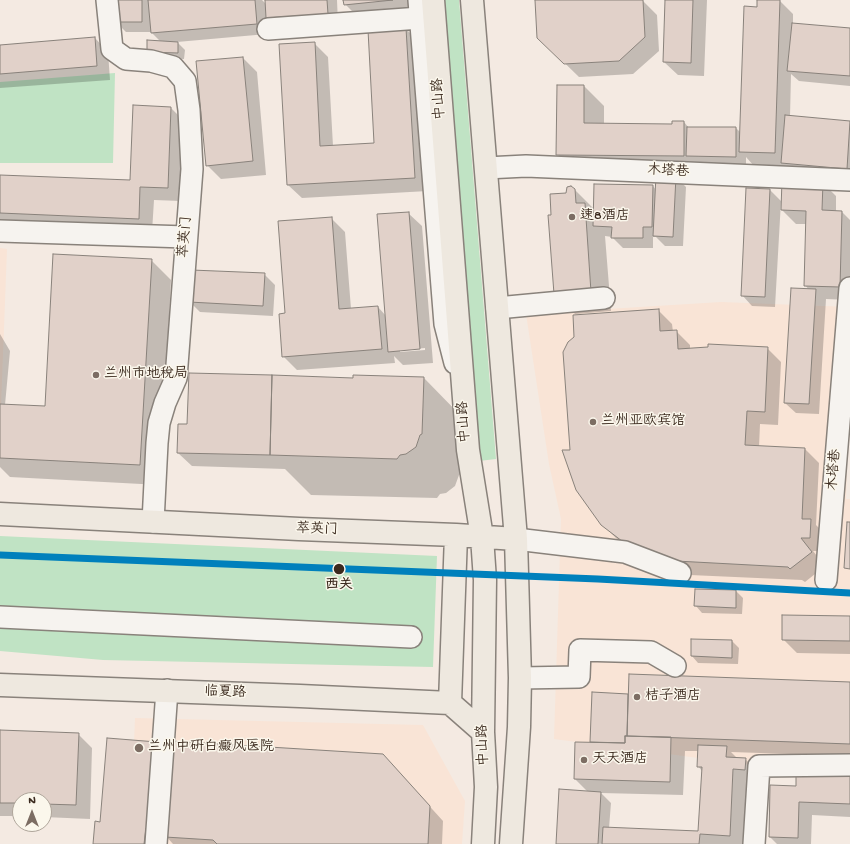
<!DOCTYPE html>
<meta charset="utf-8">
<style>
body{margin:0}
#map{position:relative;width:850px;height:844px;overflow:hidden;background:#f4eae2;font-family:"Gochi Hand",sans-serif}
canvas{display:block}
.north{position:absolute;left:12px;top:792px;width:40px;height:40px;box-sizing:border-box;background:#fbf7ec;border:1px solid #aea59a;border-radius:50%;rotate:0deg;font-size:11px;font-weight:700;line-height:16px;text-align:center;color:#3b2a1e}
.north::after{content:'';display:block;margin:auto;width:14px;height:18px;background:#7c6d63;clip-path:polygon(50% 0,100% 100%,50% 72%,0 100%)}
</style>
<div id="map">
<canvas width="850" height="844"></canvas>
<div class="north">N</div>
</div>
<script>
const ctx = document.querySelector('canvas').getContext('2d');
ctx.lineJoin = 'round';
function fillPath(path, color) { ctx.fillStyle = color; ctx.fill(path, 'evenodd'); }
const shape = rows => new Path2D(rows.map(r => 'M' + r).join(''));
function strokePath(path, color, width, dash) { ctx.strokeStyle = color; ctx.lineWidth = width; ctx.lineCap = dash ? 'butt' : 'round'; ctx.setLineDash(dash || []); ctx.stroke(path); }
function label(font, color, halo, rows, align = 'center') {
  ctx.font = font + ' "Gochi Hand","LXGW WenKai TC",sans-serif'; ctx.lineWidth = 3; ctx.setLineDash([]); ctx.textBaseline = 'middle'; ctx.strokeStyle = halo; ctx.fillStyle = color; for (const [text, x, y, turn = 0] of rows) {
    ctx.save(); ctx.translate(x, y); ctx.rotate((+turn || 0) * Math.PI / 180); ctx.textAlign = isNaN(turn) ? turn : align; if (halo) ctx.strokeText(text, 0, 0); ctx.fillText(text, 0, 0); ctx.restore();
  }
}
const built = shape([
 [0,248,7,249,0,434],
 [721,302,850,307,850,371,846,499,850,499,850,765,759,766,554,739,561,519,549,464,526,314],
 [135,718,423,725,465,801,462,844,130,844]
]);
const green = shape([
 [442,0,459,0,496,459,479,461],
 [115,73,113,163,0,163,0,82],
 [0,536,437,556,433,667,103,660,0,651]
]);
const shadow = shape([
 [116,0,262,0,266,4,266,0,337,0,338,24,278,28,266,16,267,34,177,42,185,50,184,59,155,58,161,42,151,32,126,32,116,22],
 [344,0,414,0,415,13,359,18,345,4],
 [537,0,642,0,657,15,659,51,633,74,579,77,538,37],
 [666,0,707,0,704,76,678,75,664,62],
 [758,0,780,1,793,14,793,24,850,29,850,86,799,81,791,74,790,117,850,122,850,178,793,173,786,167,754,166,746,157,746,167,676,177,686,187,683,246,665,246,656,237,653,237,653,248,623,248,612,237,605,236,611,311,575,314,555,294,552,215,567,194,570,187,573,188,594,209,653,186,656,190,657,175,577,174,557,154,584,86,604,106,604,125,673,125,684,122,689,128,736,128,741,133],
 [406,29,420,43,428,191,302,198,288,185,314,43,328,57,333,146,375,144],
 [95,38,108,52,110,80,0,88,0,46],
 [243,58,257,72,266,175,221,179,207,165],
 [171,108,185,122,181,201,154,200,152,232,0,226,0,176,131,181],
 [823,183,836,196,836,212,842,212,850,220,850,300,826,299,819,414,796,413,785,403,809,290,805,285,807,224,796,224,782,210],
 [770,190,781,201,775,307,752,306,742,295],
 [408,213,422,226,433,363,403,365,394,356,395,363,297,370,283,356,287,314,331,218,345,232,351,309,378,307,386,316],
 [425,348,425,350,400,352,400,350],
 [151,260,171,280,160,485,10,477,0,467,0,334,10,351,5,405,46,407],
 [264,274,275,285,273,316,200,312,190,302],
 [658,310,672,324,673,332,676,331,690,345,690,349,767,348,781,362,778,425,760,424,759,447,805,449,819,463,816,525,825,534,824,551,813,551,825,566,805,582,802,580,690,575,689,579,650,564,616,538,602,524,571,451],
 [424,378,463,418,462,473,459,475,455,486,446,493,440,494,437,498,311,495,285,469,192,466,178,453,188,425],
 [736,591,743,598,742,614,702,613,696,606],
 [850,617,850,654,797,653,783,639],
 [732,641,739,648,738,664,698,663,692,656],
 [850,683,850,756,731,752,737,758,745,759,759,772,759,783,747,782,744,844,557,844,588,792,575,779,591,743,593,693,629,695],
 [685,751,699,751,698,766,702,771,699,832,609,828,611,803,601,793,683,795],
 [0,731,78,734,92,748,90,819,44,817,44,800,20,800,20,816,0,816],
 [157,743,383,755,443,821,442,844,173,844,166,836,159,844,94,844,100,823],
 [850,775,850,817,812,815,811,844,777,844,770,837,797,787]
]);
const building = shape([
 [115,0,142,0,142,22,115,22,115,0],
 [148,0,255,0,257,24,151,33,148,0],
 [265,0,327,0,328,14,266,18,265,0],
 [343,0,393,0,344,5,343,0],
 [535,0,643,0,645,37,619,61,564,64,537,38,535,0],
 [665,0,693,0,691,63,663,62,665,0],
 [757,0,780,0,775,153,739,152,744,6,757,7,757,0],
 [792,23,850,28,850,76,787,71,792,23],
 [406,28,415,178,287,185,279,44,315,42,320,146,374,143,368,30,406,28],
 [95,37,97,66,0,74,0,45,95,37],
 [147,40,178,42,178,53,147,52,147,40],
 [243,57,253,161,206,166,196,61,243,57],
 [557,85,584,85,584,123,672,124,672,121,684,121,684,156,556,155,557,85],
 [133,105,171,107,168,188,140,187,139,219,0,213,0,175,130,180,133,105],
 [785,115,850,121,847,169,781,163,785,115],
 [687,127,736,127,736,157,686,156,687,127],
 [656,175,676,176,673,237,653,236,656,175],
 [782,180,823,182,822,210,842,211,840,287,804,286,806,211,781,210,782,180],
 [594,184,653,185,652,227,643,227,643,238,611,238,612,227,593,226,594,184],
 [571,186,575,189,576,203,585,203,591,292,554,294,548,215,551,215,550,194,566,193,567,187,571,186],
 [746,188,770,189,765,297,741,296,746,188],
 [409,212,420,349,388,352,377,214,409,212],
 [332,217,339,309,378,306,382,349,282,357,279,314,285,313,278,221,332,217],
 [53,254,152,259,140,465,0,458,0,404,45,406,53,254],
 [191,270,265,273,263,306,189,302,191,270],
 [791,288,816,289,809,404,784,403,791,288],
 [659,309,660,331,677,330,678,349,708,347,708,344,768,347,765,412,747,411,745,445,805,448,802,519,811,519,810,538,801,538,812,552,790,569,788,567,676,561,635,551,601,525,576,490,562,450,570,450,563,352,568,342,574,337,573,315,659,309],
 [189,373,272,375,270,455,177,453,178,424,187,424,189,373],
 [272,375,353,378,353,375,424,377,422,434,420,435,416,447,406,454,400,455,397,459,270,455,272,375],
 [847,522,850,522,850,569,844,568,847,522],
 [695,589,736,590,736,608,694,606,695,589],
 [782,615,850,616,850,641,782,640,782,615],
 [691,639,732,640,732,658,691,656,691,639],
 [629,674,850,682,850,744,627,736,629,674],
 [592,692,628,694,627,736,625,736,625,743,590,742,592,692],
 [0,730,79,733,76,805,44,804,44,800,20,800,20,803,0,803,0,730],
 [625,736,671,737,670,782,574,779,575,742,625,743,625,736],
 [107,738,157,742,149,828,146,828,144,844,93,844,95,821,100,822,107,738],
 [171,741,383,754,430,806,428,844,217,844,213,840,165,837,171,741],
 [698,745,727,746,726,757,746,758,745,770,733,769,730,836,700,834,699,844,602,844,603,827,698,831,702,767,697,767,698,745],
 [796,772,850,774,850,804,799,802,798,838,769,837,770,785,796,786,796,772],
 [559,789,601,792,598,844,556,844,559,789]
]);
const minor = shape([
 [107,0,112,49,126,59,151,61,173,67,185,81,189,110,192,169,176,378,165,403,159,423,157,443,153,522],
 [419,0,445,324,455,363],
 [268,29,434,17],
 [486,168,526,166,850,180],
 [0,231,186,237],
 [497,308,604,298],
 [516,539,625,552,680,573],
 [826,580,850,288],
 [0,617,411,637],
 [520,678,579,677,580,650,651,652,675,666],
 [156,844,167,690],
 [754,844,759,766,850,765]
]);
const major = shape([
 [433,0,468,450,482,537,485,580,483,732,486,787,483,844],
 [472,0,516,539,520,678,519,727,511,844],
 [0,514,299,529,456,535,516,539],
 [0,685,300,696,450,703],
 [450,703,456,535],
 [450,703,483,732]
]);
const metro1 = shape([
 [0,555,598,579,850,593]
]);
const markers = [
 [572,217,4,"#7c6d63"],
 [96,375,4,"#7c6d63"],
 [593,422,4,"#7c6d63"],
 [339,569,6,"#3b2a1e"],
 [637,697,4,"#7c6d63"],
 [139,748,5,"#7c6d63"],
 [584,760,4,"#7c6d63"]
];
const streetNames = [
 ["中山路",440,99,-94],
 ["木塔巷",668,172,3],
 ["萃英门",186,237,-85],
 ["中山路",465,422,-94],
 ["木塔巷",835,470,-85],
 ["萃英门",317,530,2],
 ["临夏路",225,693,2],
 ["中山路",484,745,-92]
];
const poiNames = [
 ["速8酒店",580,217],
 ["兰州市地税局",104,375],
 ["兰州亚欧宾馆",601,422],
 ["桔子酒店",645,697],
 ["兰州中研白癜风医院",148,748],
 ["天天酒店",592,760]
];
const stopNames = [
 ["西关",339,586]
];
fillPath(built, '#f9e4d6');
fillPath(green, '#c0e3c4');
fillPath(shadow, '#0003');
fillPath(building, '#e1d1c9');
strokePath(building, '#89827b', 1);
strokePath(minor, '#89827b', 24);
strokePath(major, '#89827b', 25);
strokePath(minor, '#f6f3ef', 21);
strokePath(major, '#eee8df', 22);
strokePath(metro1, '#0080bc', 7);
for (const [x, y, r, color] of markers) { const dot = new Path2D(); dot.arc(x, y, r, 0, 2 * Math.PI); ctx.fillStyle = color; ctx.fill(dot); strokePath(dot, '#fbf7ec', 1.5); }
label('14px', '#3b2a1e', '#fbf7ec', streetNames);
label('14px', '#3b2a1e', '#fbf7ec', poiNames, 'left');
label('bold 14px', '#3b2a1e', '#fbf7ec', stopNames);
</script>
